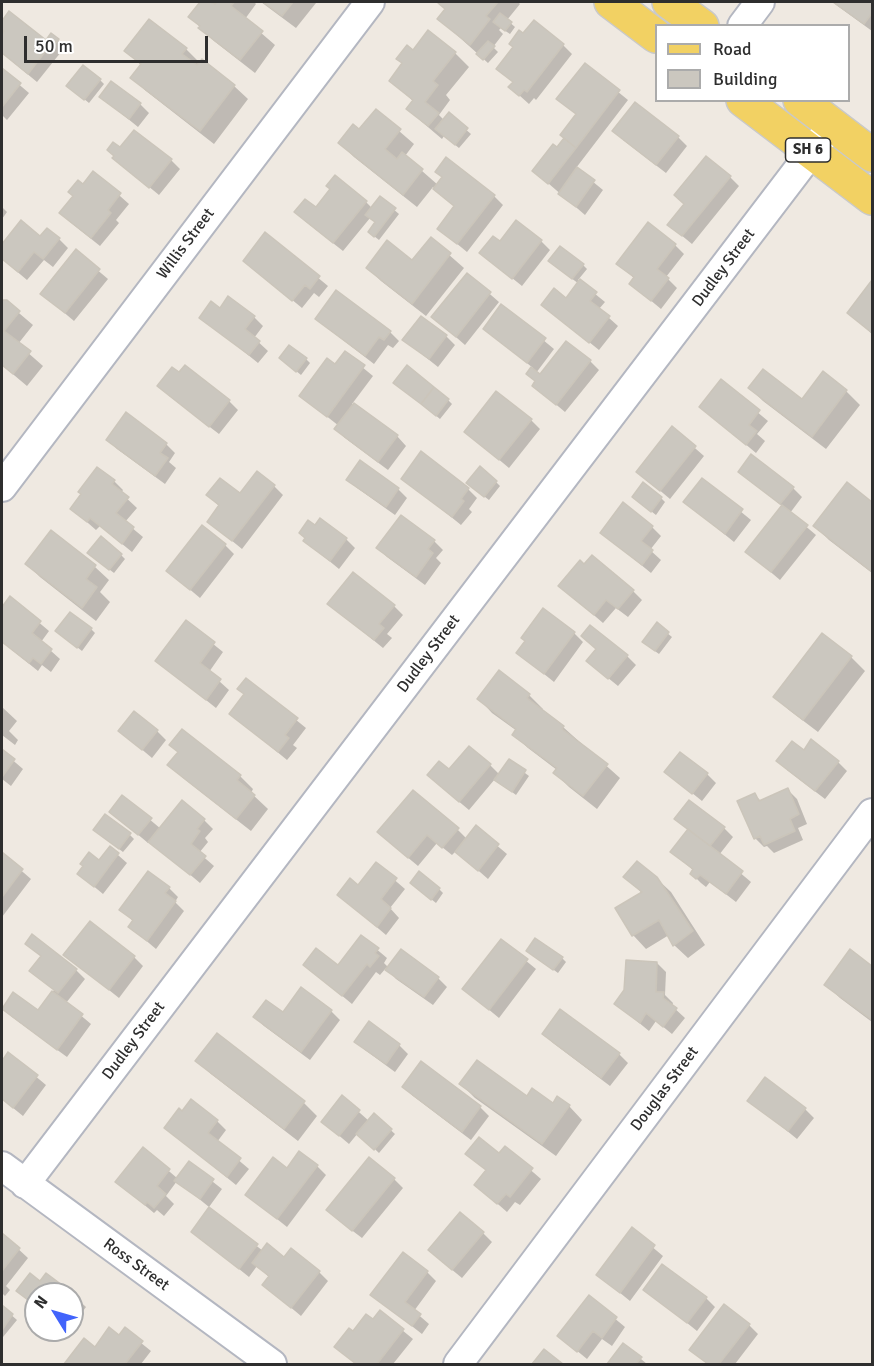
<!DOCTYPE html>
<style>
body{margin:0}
#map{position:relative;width:874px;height:1366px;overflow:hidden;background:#efe9e1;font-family:Signika,sans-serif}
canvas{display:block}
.frame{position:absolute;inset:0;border:3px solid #2e2e2e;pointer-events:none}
.legend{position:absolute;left:655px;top:24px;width:195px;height:78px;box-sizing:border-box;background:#fff;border:2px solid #ababab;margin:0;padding:8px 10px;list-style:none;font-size:18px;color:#2e2e2e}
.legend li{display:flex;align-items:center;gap:12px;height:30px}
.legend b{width:30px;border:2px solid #ababab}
.north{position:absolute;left:24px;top:1282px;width:60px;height:60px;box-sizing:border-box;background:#fff;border:2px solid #ababab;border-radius:50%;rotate:307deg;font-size:16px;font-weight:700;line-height:24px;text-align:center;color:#2e2e2e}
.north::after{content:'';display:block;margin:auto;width:21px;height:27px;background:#4264fb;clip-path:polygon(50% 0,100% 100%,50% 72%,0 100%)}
.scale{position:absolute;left:24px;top:36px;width:184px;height:27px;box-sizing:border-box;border:3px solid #2e2e2e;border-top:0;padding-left:8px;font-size:18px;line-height:21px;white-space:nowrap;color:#2e2e2e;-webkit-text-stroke:4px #fff;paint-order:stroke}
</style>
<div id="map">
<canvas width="874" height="1366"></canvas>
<div class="frame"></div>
<ul class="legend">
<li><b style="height:8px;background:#f2d163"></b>Road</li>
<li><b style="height:16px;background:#cbc7bf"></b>Building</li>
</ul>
<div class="north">N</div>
<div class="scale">50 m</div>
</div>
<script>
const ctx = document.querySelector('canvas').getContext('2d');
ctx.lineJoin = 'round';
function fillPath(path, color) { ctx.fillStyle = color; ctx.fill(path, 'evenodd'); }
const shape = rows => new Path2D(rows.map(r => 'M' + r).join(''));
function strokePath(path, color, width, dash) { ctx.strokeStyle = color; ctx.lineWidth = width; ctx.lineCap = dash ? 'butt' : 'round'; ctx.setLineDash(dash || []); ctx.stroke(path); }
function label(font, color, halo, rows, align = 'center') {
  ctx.font = font + ' Signika,sans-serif'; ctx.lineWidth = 4.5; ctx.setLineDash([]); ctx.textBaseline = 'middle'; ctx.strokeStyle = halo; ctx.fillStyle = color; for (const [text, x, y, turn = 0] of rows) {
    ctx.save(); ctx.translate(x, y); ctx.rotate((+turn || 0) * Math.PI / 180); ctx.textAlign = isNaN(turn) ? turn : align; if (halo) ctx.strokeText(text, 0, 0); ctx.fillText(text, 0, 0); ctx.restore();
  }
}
const shadow = shape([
 [202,2,208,2,215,7,219,2,254,2,256,4,245,19,275,45,255,73,214,41,190,17],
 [261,2,315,2,316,3,296,28],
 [441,2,518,2,520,4,507,20,515,27,510,34,501,28,499,30,503,34,493,47,498,52,488,63,439,19,446,9],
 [832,2,872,2,872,31],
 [9,13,46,42,58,40,67,49,63,54,61,52,37,82,2,53,2,37,6,32,2,28,2,23],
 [563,45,572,54,536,100,534,98,529,104,510,87],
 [186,49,200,63,234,86,248,99,214,144,146,91,132,78,142,66,126,51],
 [413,52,455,53,469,67,446,95,450,100,439,115,444,120,449,115,471,134,459,148,444,136,442,139,422,122,408,109,413,101,391,81],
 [585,65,628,100,576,168,603,190,585,215,534,171,557,149,565,138,577,115,558,99],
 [2,70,29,93,7,120,2,115],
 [100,80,104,84,89,103,73,90],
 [101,97,140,104,149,113,138,127],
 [376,111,414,144,405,156,438,185,494,196,503,205,467,252,439,229,455,207,433,187,417,207,354,157,340,143,359,132],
 [678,137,687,146,666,173,623,140],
 [121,149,171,160,180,169,159,195,114,158],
 [94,173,129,204,116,220,119,223,100,246,70,222,84,186],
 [730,177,739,186,692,244,669,225],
 [380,198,399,214,379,240,374,236,376,223,370,218,343,251,305,221,316,209,366,202,372,208],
 [2,207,7,212,2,219],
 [21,222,41,238,59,239,68,248,53,267,44,260,27,280,2,259,2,246],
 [265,234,328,286,319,297,314,293,302,308,245,261],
 [431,239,464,268,426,316,381,281,368,268,413,262],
 [541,241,550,250,522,286,481,253,500,243],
 [675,245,684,254,666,277,677,288,661,309,631,284,635,279,618,264],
 [76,252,108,279,74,321,42,294],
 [554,265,583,265,587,269,578,280,605,302,599,309,618,326,599,350,543,305,567,300,579,284],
 [468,275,499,302,465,345,433,317],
 [872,282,872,334,849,313],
 [2,302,6,302,33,325,18,344,43,366,27,386,2,365],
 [502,306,554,349,536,373,541,376,590,361,599,370,565,412,534,386,536,382,528,374,533,368,485,329],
 [220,310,254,317,263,326,254,338,268,351,258,363,201,317],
 [317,318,390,332,399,341,393,348,388,345,374,364,326,327],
 [446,336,455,345,438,367,404,340],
 [345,353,373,376,352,404,397,436,406,446,388,470,345,438,336,429,339,426,301,396,336,366],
 [306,359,310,363,301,375,285,362],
 [823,373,846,391,860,405,826,449,763,401,750,388,802,401],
 [395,382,448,400,452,404,440,419],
 [721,382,768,421,757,434,765,441,756,453,701,407],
 [168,395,229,401,238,410,219,434],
 [531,420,540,429,509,468,466,432],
 [672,428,704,456,670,499,638,472],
 [108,440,166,444,175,453,169,462,176,468,165,484,117,449],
 [740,471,793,488,802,497,790,513,816,535,780,580,747,552,783,507],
 [403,478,468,489,477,498,469,509,472,512,461,525],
 [348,479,398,489,407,498,395,515,357,488],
 [702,480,751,520,734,542,685,502],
 [114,481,123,490,121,493,137,508,125,522,143,537,132,552,100,526,96,530,72,509],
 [496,482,500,486,489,500,472,487],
 [847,484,872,504,872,573,829,540,815,526],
 [274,486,283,495,242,549,209,522,220,507,208,495,241,495],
 [661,498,665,502,656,515,638,501],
 [652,527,661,536,650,550,661,560,651,573,602,533],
 [51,532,95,567,109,580,100,592,110,602,96,621,40,577,27,564],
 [346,539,355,548,339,569,305,541],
 [434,541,443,550,436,558,441,563,425,585,387,557,378,548],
 [225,545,234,554,200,598,168,571],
 [121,555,125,559,114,573,93,557],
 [560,586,633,591,642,600,628,617,616,608,603,623],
 [10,598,49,631,41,642,60,659,51,672,42,665,38,671,2,642,2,609],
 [329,604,394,606,403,615,387,634,392,638,383,648],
 [186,622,223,652,209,672,229,690,216,708,157,661],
 [657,625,672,637,659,654,648,646],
 [91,629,95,633,82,651,62,635],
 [574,633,583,642,554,682,518,653],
 [822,635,851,657,865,671,818,732,789,710,775,697],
 [627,656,636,665,618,686,597,669],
 [499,672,529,695,543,709,542,711,563,727,620,778,597,809,569,787,555,773,557,770,528,748,514,735,517,731,492,713,479,699],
 [247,680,306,728,293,745,297,748,287,760,231,714,245,695],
 [2,707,17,721,9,731,18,740,15,745,2,735],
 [120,731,157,731,166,740,152,758],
 [2,751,23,769,11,786,2,779],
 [804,752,838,762,847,771,825,799,787,770],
 [509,761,529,776,516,795,495,779,469,810,438,784,450,772,490,765,500,775],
 [169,765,240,776,253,789,251,793,268,809,251,831,183,778],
 [666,772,707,774,716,783,702,801],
 [788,790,797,799,807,824,798,828,803,840,774,853,767,846,764,847,755,838,755,795,762,802],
 [123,797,161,829,204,820,213,829,205,838,208,842,199,853,214,866,200,883,150,841,148,843,111,812],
 [676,819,724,828,733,837,719,855,751,882,736,902,710,882,706,887,701,883,692,874,694,871,672,852,689,831],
 [476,828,507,854,488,879,456,851,452,855,437,843,418,866,388,841,457,829,467,839],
 [99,834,130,835,134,839,123,852],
 [110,848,127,863,103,894,79,874,99,862],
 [2,854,31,879,2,917],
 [376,864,405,889,390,908,399,918,386,935,339,895,358,887],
 [625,877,656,878,671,892,705,945,688,958,674,945,669,935,646,949,633,935,642,893],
 [416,887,439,889,443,893,436,903],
 [169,888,178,897,175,902,184,911,156,949,130,927,134,922,121,910],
 [362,937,387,958,384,963,389,968,438,978,447,987,433,1005,396,979,386,968,380,975,376,972,352,1004,305,965,338,967],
 [502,941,536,969,499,1018,464,989],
 [27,944,76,970,85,979,66,1003,91,1024,67,1057,12,1017,3,1008,38,1012,54,990,31,971,42,957],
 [851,952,872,968,872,1022,840,998,826,985],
 [532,954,562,958,566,962,558,973],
 [65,955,134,957,143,966,119,998],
 [657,963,666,972,665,995,673,1003,672,1006,685,1018,672,1034,656,1021,649,1031,616,1004],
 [331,1011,340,1020,310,1060,264,1026,255,1017],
 [544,1034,619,1054,628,1063,610,1086,553,1043],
 [356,1041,399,1045,408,1054,395,1072,365,1050],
 [9,1054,46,1085,23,1116,2,1099,2,1064],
 [197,1061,304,1103,317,1116,298,1141,211,1074],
 [461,1084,553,1105,569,1106,582,1120,556,1156,475,1098],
 [404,1087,480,1107,489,1116,471,1140,413,1096],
 [342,1097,369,1121,374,1115,395,1134,379,1153,358,1133,349,1144,323,1122],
 [749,1100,805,1109,814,1118,797,1139],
 [217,1121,226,1130,217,1142,249,1169,236,1185,166,1128],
 [505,1148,541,1179,520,1205,515,1202,507,1212,476,1185,487,1171,467,1154,500,1155],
 [143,1149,177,1178,189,1163,222,1189,209,1207,177,1181,166,1196,174,1204,164,1216,157,1210,154,1213,117,1182],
 [317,1166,326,1175,287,1227,247,1195,287,1170],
 [394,1179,403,1188,362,1238,337,1219],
 [210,1209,263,1251,319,1272,328,1281,301,1316,264,1285,270,1278,257,1266,249,1277,193,1232],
 [632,1230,663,1256,630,1301,598,1275],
 [483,1233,492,1242,462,1278,439,1259],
 [2,1234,28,1258,6,1286,10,1290,5,1296,2,1293],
 [427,1272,436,1281,414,1311,429,1324,422,1334,372,1295],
 [645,1289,706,1298,715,1307,697,1331],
 [72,1294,86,1307,72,1326],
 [589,1297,625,1327,612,1346,602,1339,587,1359,559,1336],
 [2,1307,17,1320,3,1337,2,1336],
 [380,1312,413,1339,393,1364,356,1364,336,1347,353,1333,374,1321],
 [749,1325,758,1334,735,1364,707,1364,691,1350],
 [125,1330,151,1351,141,1364,66,1364,84,1340,95,1349,120,1337],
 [623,1345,641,1359,647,1364,609,1364]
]);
const building = shape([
 [200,2,211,2,215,4,217,2,234,2,231,6,263,31,240,60,198,28,200,26,188,17,200,2],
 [263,2,293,2,282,16,263,2],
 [439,2,498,2,486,16,490,19,470,45,437,19,445,9,438,3,439,2],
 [833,2,872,2,872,13,864,24,833,2],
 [9,11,46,40,51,33,59,39,53,46,51,44,28,74,2,53,2,35,4,31,2,29,2,21,9,11],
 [500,13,512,22,505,31,493,22,500,13],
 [149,19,187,48,182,54,197,65,202,59,235,85,200,131,130,78,141,64,124,51,149,19],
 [534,20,564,44,527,92,524,90,519,96,508,87,513,82,496,69,513,47,509,44,519,30,523,33,534,20],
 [428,30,456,52,433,81,438,85,425,102,439,113,428,126,406,109,413,100,389,81,402,63,396,59,407,45,413,50,428,30],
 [488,41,495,46,483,60,476,54,488,41],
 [585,63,620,90,576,148,560,135,576,114,556,99,585,63],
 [83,65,101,79,84,100,66,86,83,65],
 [2,68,21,83,2,107,2,68],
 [111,81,141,103,129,119,99,97,111,81],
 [635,102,679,136,656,165,612,131,635,102],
 [376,109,401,129,385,149,397,159,402,152,423,169,403,195,338,143,353,124,359,129,376,109],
 [449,112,468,128,455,145,435,129,449,112],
 [134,130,172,159,149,188,112,158,114,156,107,150,113,142,120,147,134,130],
 [564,138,576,148,548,184,532,171,553,144,557,147,564,138],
 [706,156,731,176,682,236,667,225,684,204,674,195,706,156],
 [446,157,495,195,457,244,437,229,454,206,433,189,442,177,435,172,446,157],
 [577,167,595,180,576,207,558,194,577,167],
 [93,171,121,193,108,210,111,213,91,238,59,213,73,196,68,192,78,180,83,184,93,171],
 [335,175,367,201,333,243,294,212,305,199,316,207,330,189,326,186,335,175],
 [380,196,396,208,374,237,368,232,375,222,365,215,380,196],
 [21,220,40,236,47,228,60,238,43,259,34,252,18,272,2,259,2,244,21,220],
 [516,220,542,240,512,279,479,253,493,236,500,241,516,220],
 [648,222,676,244,657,269,669,278,651,301,629,284,634,277,616,264,648,222],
 [265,232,320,276,310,289,305,285,292,301,243,261,265,232],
 [431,237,451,253,412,304,366,268,387,240,412,260,431,237],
 [560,246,584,264,572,279,548,261,560,246],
 [76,249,100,269,65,313,40,294,76,249],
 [467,273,491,292,456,337,431,317,467,273],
 [580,279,597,292,590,301,610,316,589,343,541,305,554,288,566,298,580,279],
 [872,280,872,333,847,313,872,280],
 [336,290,391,331,384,340,379,337,365,356,315,319,336,290],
 [228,296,255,316,245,329,260,341,249,355,199,318,211,301,220,308,228,296],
 [2,300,7,300,20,311,4,331,31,351,13,374,2,365,2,300],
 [501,304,546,338,527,363,483,329,501,304],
 [421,316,447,335,429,359,402,340,421,316],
 [566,341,591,360,556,405,532,386,535,381,526,374,531,367,540,374,566,341],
 [289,345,307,358,296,372,279,358,289,345],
 [345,351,365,365,327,417,299,396,327,358,335,364,345,351],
 [185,365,230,400,209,427,157,386,172,367,179,372,185,365],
 [407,365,434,387,421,404,393,383,407,365],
 [763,369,802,399,823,371,847,390,812,437,748,388,763,369],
 [721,379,760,410,749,425,757,431,746,445,699,407,721,379],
 [434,387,449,399,436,416,421,404,434,387],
 [496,391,532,419,499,460,464,432,496,391],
 [354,403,398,435,378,462,334,429,354,403],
 [126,412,167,443,160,453,168,458,155,476,106,440,126,412],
 [672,426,696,446,660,491,636,472,672,426],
 [421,451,469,488,461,499,464,501,452,517,401,479,421,451],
 [751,454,794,487,780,504,738,472,751,454],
 [360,460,399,488,386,507,346,480,360,460],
 [480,466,497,481,484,497,466,483,480,466],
 [97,467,115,480,112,484,129,497,116,513,134,527,122,544,90,518,87,522,70,509,81,494,78,492,97,467],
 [257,471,275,485,232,541,207,522,219,505,206,495,220,478,240,493,257,471],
 [702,478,743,509,725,534,683,502,702,478],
 [643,482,662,497,651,512,632,497,643,482],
 [847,482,872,502,872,572,813,526,847,482],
 [623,502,653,526,641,541,653,550,642,565,600,533,623,502],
 [782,505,808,525,771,572,745,552,782,505],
 [401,515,435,540,428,549,433,553,416,577,376,548,401,515],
 [320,518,347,538,330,561,303,541,305,538,299,533,308,520,315,525,320,518],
 [202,525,226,544,190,590,166,571,202,525],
 [51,530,96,565,86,579,97,587,82,608,25,564,51,530],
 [101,536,122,554,109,570,87,553,101,536],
 [592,555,634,590,618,609,606,600,594,615,558,586,580,560,584,564,592,555],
 [353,572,395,605,379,624,384,628,374,640,327,604,353,572],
 [10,596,41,621,32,633,52,649,41,664,33,658,29,663,2,642,2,607,10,596],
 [543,608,575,632,544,674,516,653,525,641,521,638,543,608],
 [70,612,92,628,77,648,55,631,70,612],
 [186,620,215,642,200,663,221,679,206,700,155,661,186,620],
 [657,622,669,632,655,651,642,642,657,622],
 [590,625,628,655,608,679,586,661,596,649,581,636,590,625],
 [822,633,852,656,803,720,773,697,822,633],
 [499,670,530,694,527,698,564,726,562,729,608,764,583,796,553,773,557,768,512,735,516,729,477,699,499,670],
 [246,678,298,718,285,735,289,738,278,752,229,714,244,694,237,689,246,678],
 [134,711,158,730,142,750,118,731,134,711],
 [182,729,241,775,237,780,255,795,236,819,167,765,178,752,169,745,182,729],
 [811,739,839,761,815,791,776,761,792,741,804,750,811,739],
 [469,746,491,764,459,802,427,775,439,761,449,769,469,746],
 [2,749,15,759,2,777,2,749],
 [680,752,708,773,692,794,664,772,680,752],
 [509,759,526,770,512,792,494,780,509,759],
 [788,788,799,814,790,819,795,831,764,845,760,836,754,839,737,801,755,793,759,801,788,788],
 [413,790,459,828,442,848,427,835,408,858,377,832,413,790],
 [122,795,152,818,138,835,109,812,122,795],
 [182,800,205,819,197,829,200,831,191,844,206,856,190,875,148,842,182,800],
 [689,800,725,827,710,846,674,819,689,800],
 [105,814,131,833,119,849,93,830,105,814],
 [476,825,499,844,478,871,455,852,476,825],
 [688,829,743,871,726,894,700,875,696,879,690,874,693,869,670,852,688,829],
 [110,846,119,853,94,887,77,874,83,866,80,864,89,852,99,860,110,846],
 [2,852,23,869,2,897,2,852],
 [637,861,657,877,693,931,673,946,659,920,632,936,615,908,642,892,623,877,637,861],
 [376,862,397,878,381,899,391,908,377,927,337,895,350,878,358,885,376,862],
 [148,871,170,887,165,893,176,901,147,941,128,927,133,920,119,910,148,871],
 [419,871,440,888,431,900,410,883,419,871],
 [90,921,135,956,109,990,63,955,90,921],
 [32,934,77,969,58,993,29,971,41,956,25,944,32,934],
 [361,935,379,948,375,953,379,956,370,967,367,964,342,996,303,965,316,948,338,965,361,935],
 [535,938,563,957,553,970,526,951,535,938],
 [501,939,528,959,489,1010,462,989,501,939],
 [401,949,439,977,424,997,385,970,401,949],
 [850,949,872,966,872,1020,824,985,850,949],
 [626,960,657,962,656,992,664,992,663,998,677,1008,663,1027,646,1013,640,1023,614,1004,624,990,626,960],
 [301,987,332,1010,301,1052,253,1017,266,1000,283,1012,301,987],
 [52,991,83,1014,57,1050,2,1009,13,992,38,1010,52,991],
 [560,1009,620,1053,601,1078,542,1034,560,1009],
 [369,1021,400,1044,386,1064,354,1042,369,1021],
 [217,1033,305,1101,284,1129,195,1061,217,1033],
 [8,1052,38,1075,13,1108,2,1099,2,1061,8,1052],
 [477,1060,527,1096,532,1088,553,1103,557,1096,570,1105,542,1144,459,1084,477,1060],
 [421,1061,481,1106,462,1132,402,1087,421,1061],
 [765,1077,806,1108,788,1131,747,1101,765,1077],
 [342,1095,360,1110,339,1136,321,1122,342,1095],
 [191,1099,218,1120,208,1133,241,1158,227,1177,164,1128,179,1108,182,1111,191,1099],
 [374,1113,392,1129,374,1150,356,1134,374,1113],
 [479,1137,499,1153,505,1146,533,1168,510,1197,506,1194,497,1204,474,1185,486,1170,465,1154,479,1137],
 [143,1147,170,1169,157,1186,166,1194,154,1208,147,1202,145,1205,115,1182,143,1147],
 [299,1151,318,1165,277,1219,245,1195,273,1157,287,1168,299,1151],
 [369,1157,395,1178,352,1231,326,1210,369,1157],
 [189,1161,214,1179,200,1199,174,1181,189,1161],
 [209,1207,258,1244,239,1269,191,1232,209,1207],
 [460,1212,484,1232,452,1270,428,1250,460,1212],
 [632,1227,655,1245,620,1293,596,1275,632,1227],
 [2,1233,20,1248,2,1271,2,1233],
 [267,1243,284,1257,291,1248,320,1271,291,1308,262,1285,269,1276,252,1263,267,1243],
 [403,1252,428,1271,405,1302,421,1314,412,1326,370,1295,403,1252],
 [662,1264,707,1297,687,1323,643,1290,662,1264],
 [30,1273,40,1281,46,1273,78,1297,72,1305,72,1294,36,1294,36,1306,16,1291,30,1273],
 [589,1295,617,1317,602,1338,593,1331,577,1352,557,1336,589,1295],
 [724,1304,750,1324,719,1364,708,1364,689,1350,724,1304],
 [2,1305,13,1314,2,1330,2,1305],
 [380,1310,404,1329,377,1364,356,1364,334,1347,349,1328,353,1331,366,1314,373,1319,380,1310],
 [109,1327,119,1335,125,1327,143,1341,125,1364,64,1364,84,1338,95,1347,109,1327],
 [623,1343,642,1357,636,1364,607,1364,623,1343],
 [544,1349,563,1364,532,1364,544,1349]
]);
const minor = shape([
 [742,26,760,2],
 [2,487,370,2],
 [2,1166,272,1364],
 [25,1184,832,125],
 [458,1364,872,813]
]);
const primary = shape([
 [611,2,656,36],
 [669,2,702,26],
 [743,100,872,198],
 [800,100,872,155]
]);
const shields = [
 [808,150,45]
];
const shieldNames = [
 ["SH 6",808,150]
];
const streetNames = [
 ["Willis Street",186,244,-53],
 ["Dudley Street",724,268,-53],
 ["Dudley Street",429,654,-53],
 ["Dudley Street",134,1041,-53],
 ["Douglas Street",665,1089,-53],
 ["Ross Street",136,1265,36]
];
fillPath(shadow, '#0003');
fillPath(building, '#cbc7bf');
strokePath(building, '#cbc5ba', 1.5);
strokePath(minor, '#b4b7c1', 32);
strokePath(primary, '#c9c9c9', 36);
strokePath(minor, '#fff', 28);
strokePath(primary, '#f2d163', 33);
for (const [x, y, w] of shields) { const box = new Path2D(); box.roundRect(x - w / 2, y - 12, w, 24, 4.5); ctx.fillStyle = '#fff'; ctx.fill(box); strokePath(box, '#2e2e2e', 1.5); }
label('bold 15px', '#2e2e2e', null, shieldNames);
label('16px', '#2e2e2e', '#fff', streetNames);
</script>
